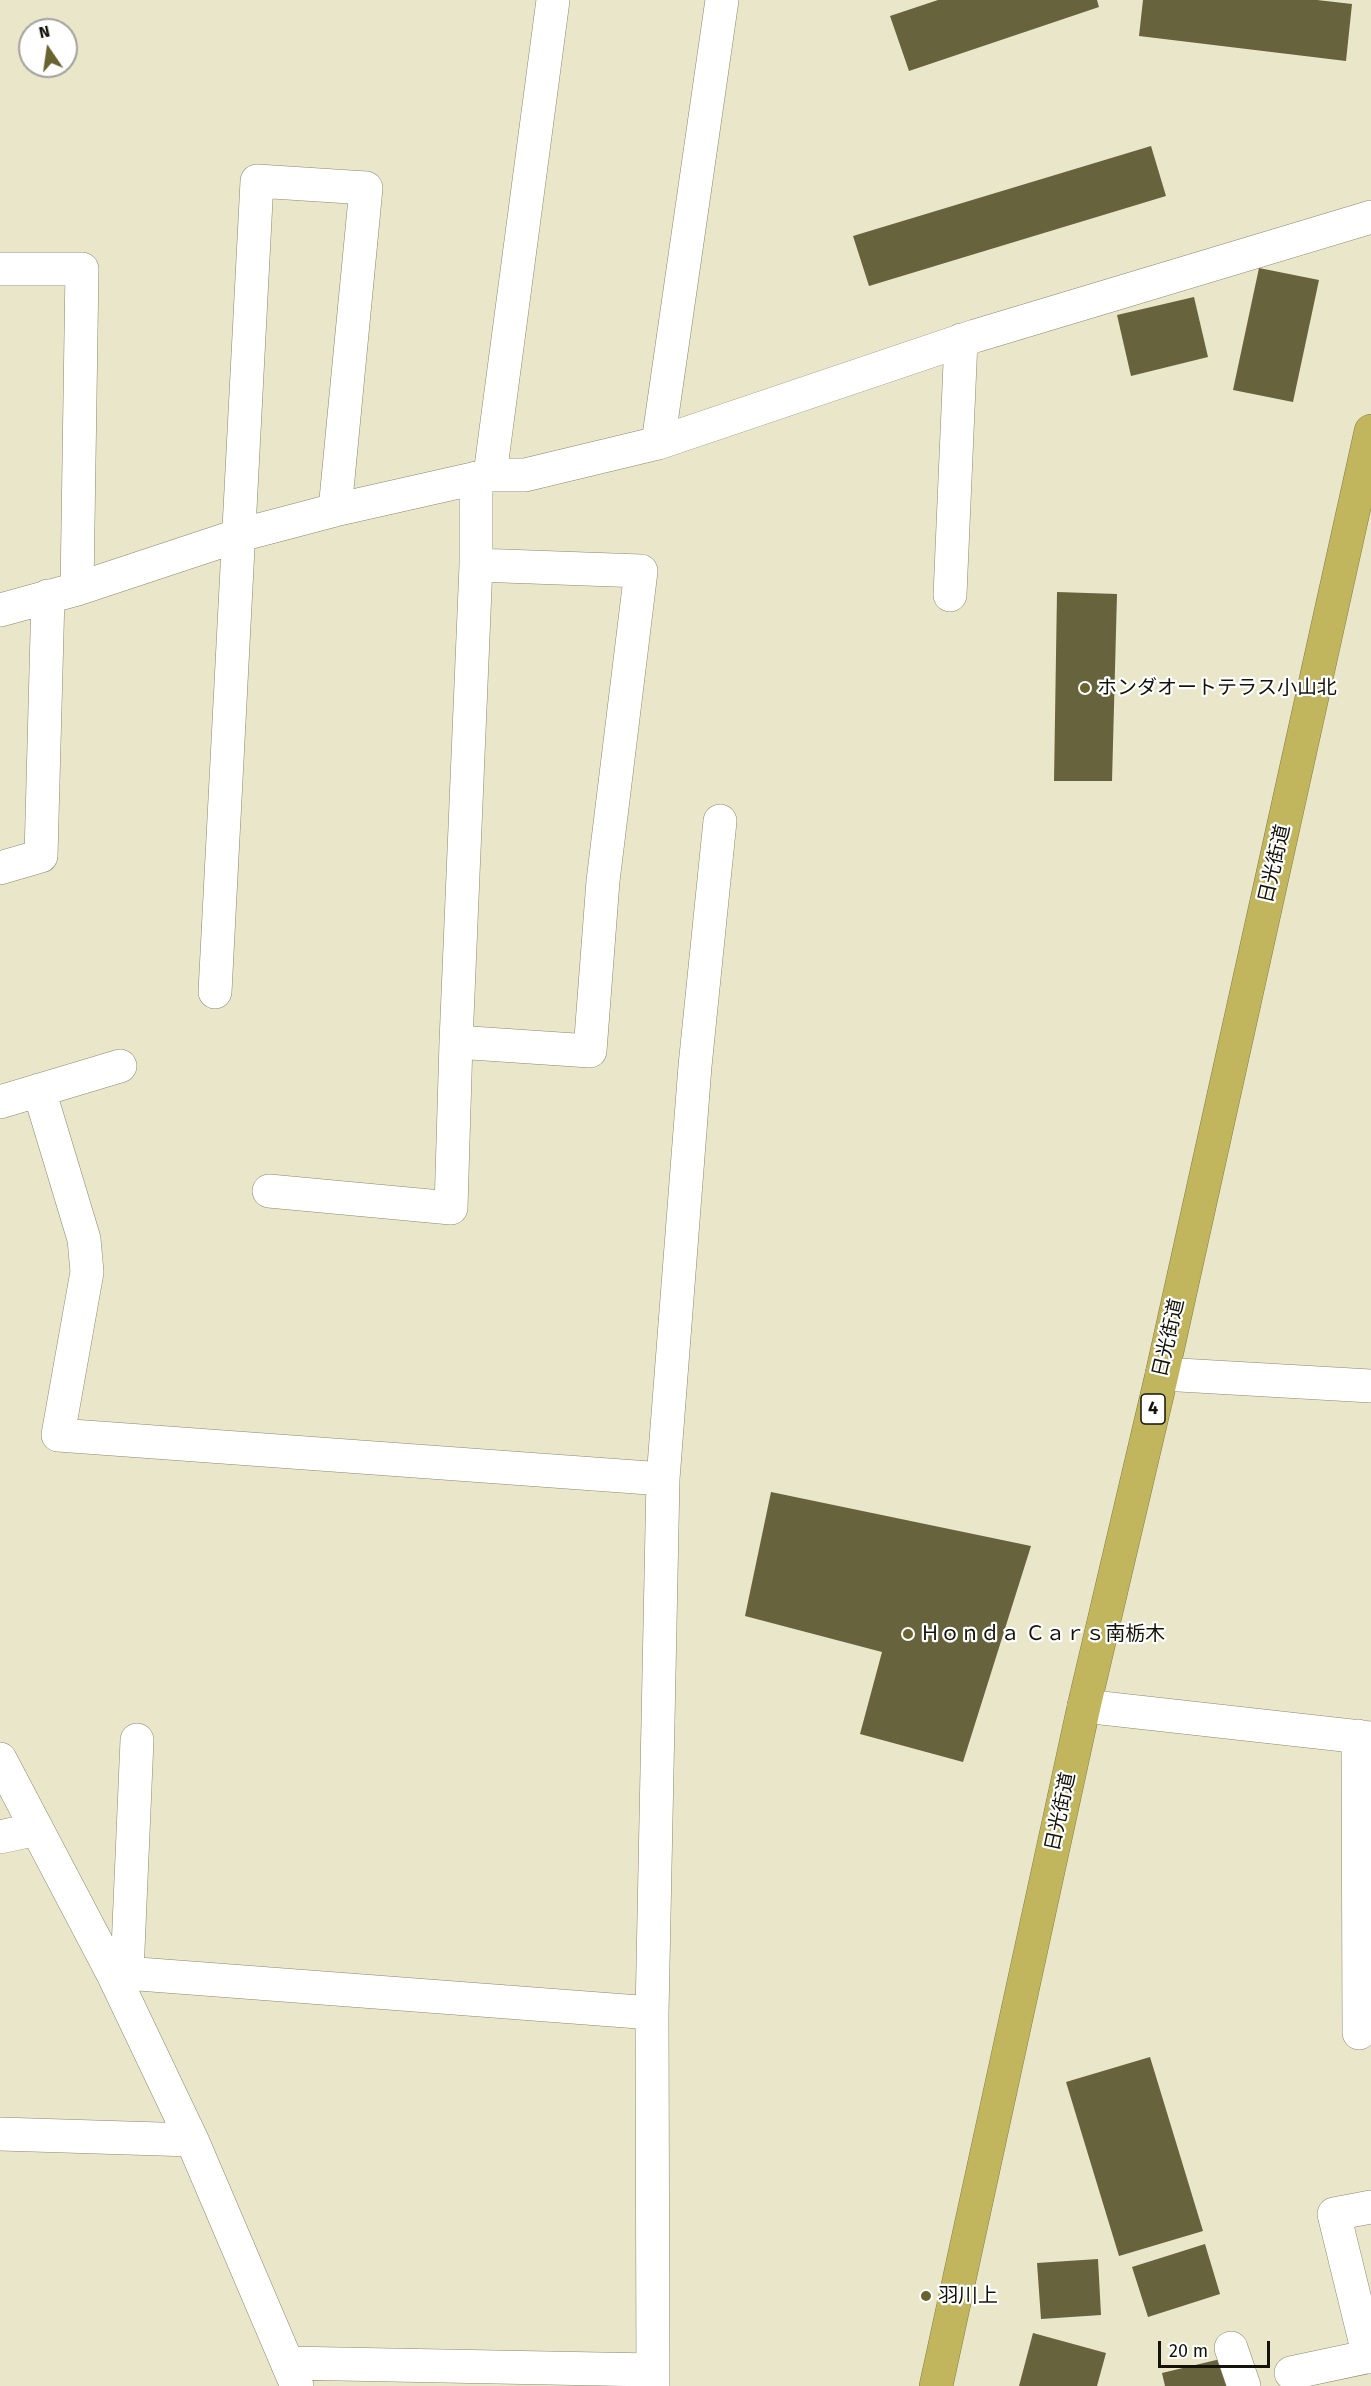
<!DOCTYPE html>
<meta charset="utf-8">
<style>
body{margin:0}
#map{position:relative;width:1371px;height:2386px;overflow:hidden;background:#e9e6c9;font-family:"Fira Sans",sans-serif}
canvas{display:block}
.north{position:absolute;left:18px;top:18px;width:60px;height:60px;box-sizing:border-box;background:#fff;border:2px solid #a1a19d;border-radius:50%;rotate:347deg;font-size:16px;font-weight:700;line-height:24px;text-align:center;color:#141309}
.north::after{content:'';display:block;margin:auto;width:21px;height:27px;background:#69632f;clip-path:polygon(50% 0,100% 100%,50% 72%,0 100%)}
.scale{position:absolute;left:1158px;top:2341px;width:112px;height:27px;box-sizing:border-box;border:3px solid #141309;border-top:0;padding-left:8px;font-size:18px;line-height:21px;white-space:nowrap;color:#141309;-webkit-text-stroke:4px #fff;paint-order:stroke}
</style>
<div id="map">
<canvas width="1371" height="2386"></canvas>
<div class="north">N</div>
<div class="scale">20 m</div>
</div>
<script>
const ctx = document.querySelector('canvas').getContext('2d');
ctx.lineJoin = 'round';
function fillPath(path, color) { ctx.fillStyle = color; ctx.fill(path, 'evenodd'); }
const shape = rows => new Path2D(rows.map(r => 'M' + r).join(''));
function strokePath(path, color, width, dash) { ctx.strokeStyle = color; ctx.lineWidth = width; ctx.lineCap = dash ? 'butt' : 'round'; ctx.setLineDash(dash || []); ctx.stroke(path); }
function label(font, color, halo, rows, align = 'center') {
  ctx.font = font + ' "Fira Sans","Noto Sans JP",sans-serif'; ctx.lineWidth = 4.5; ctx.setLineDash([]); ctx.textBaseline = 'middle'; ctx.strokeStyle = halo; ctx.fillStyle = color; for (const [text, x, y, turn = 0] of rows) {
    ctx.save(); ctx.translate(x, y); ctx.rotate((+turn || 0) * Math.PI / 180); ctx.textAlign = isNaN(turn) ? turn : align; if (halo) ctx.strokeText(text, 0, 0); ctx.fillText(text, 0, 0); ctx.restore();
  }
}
const building = shape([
 [938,0,1097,0,1099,7,909,71,890,16],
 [1143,0,1317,0,1352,4,1346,61,1139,36],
 [1151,146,1166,196,869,286,853,236],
 [1259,268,1319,280,1293,402,1233,390],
 [1194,297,1208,357,1131,376,1117,315],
 [1057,592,1117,594,1112,781,1054,781],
 [771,1492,1031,1546,963,1762,860,1734,882,1652,745,1616],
 [1150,2057,1203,2231,1119,2256,1066,2082],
 [1205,2244,1220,2294,1148,2317,1132,2267],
 [1098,2259,1101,2315,1041,2319,1037,2263],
 [1033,2333,1106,2353,1097,2386,1019,2386],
 [1233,2356,1240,2386,1165,2386,1162,2373]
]);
const minor = shape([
 [0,269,82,269,77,589],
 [658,443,722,0],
 [490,475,553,0],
 [950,595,961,340],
 [0,610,77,589,240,535,335,510,490,475,525,475,658,443,975,336,1371,217],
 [0,868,41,856,48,596],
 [215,992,257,181,366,188,335,510],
 [456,1042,590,1051,603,881,641,571,476,565],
 [39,1090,84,1239,87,1272,58,1435,663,1479],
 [0,1102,120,1066],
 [269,1191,451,1208,456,1042,476,565,476,478],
 [1162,1374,1371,1386],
 [1084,1706,1371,1738],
 [1358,1736,1359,2033],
 [0,1759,112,1972,192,2140,297,2386],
 [0,1837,37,1829],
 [112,1972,652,2013],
 [127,1973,137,1740],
 [0,2134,192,2140],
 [1231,2348,1244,2386],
 [1369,2357,1334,2214,1371,2207],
 [287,2363,653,2370],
 [1291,2373,1371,2356],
 [653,2386,652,2013,663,1479,695,1066,720,821]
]);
const highway = shape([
 [936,2386,1084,1706,1162,1374,1371,431]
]);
const markers = [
 [1085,688,6,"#69632f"],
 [908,1634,6,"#69632f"],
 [926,2296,6,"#69632f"]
];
const shields = [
 [1153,1409,24]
];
const shieldNames = [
 ["4",1153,1409]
];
const poiNames = [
 ["ホンダオートテラス小山北",1097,688],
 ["Ｈｏｎｄａ Ｃａｒｓ南栃木",920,1634],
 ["羽川上",938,2296]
];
const streetNames = [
 ["日光街道",1275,864,-77],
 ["日光街道",1169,1338,-77],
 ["日光街道",1061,1812,-78]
];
fillPath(building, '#67633c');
strokePath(minor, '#8b886d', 34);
strokePath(highway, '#847d40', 34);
strokePath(minor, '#fff', 33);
strokePath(highway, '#c1b65e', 33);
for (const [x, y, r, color] of markers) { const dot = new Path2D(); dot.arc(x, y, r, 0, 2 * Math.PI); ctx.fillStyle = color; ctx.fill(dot); strokePath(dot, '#fff', 2); }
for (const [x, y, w] of shields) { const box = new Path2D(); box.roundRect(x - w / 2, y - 15, w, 30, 4.5); ctx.fillStyle = '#fff'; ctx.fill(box); strokePath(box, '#141309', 1.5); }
label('bold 18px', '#141309', null, shieldNames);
label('20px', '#141309', '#fff', poiNames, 'left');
label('20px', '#141309', '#fff', streetNames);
</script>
